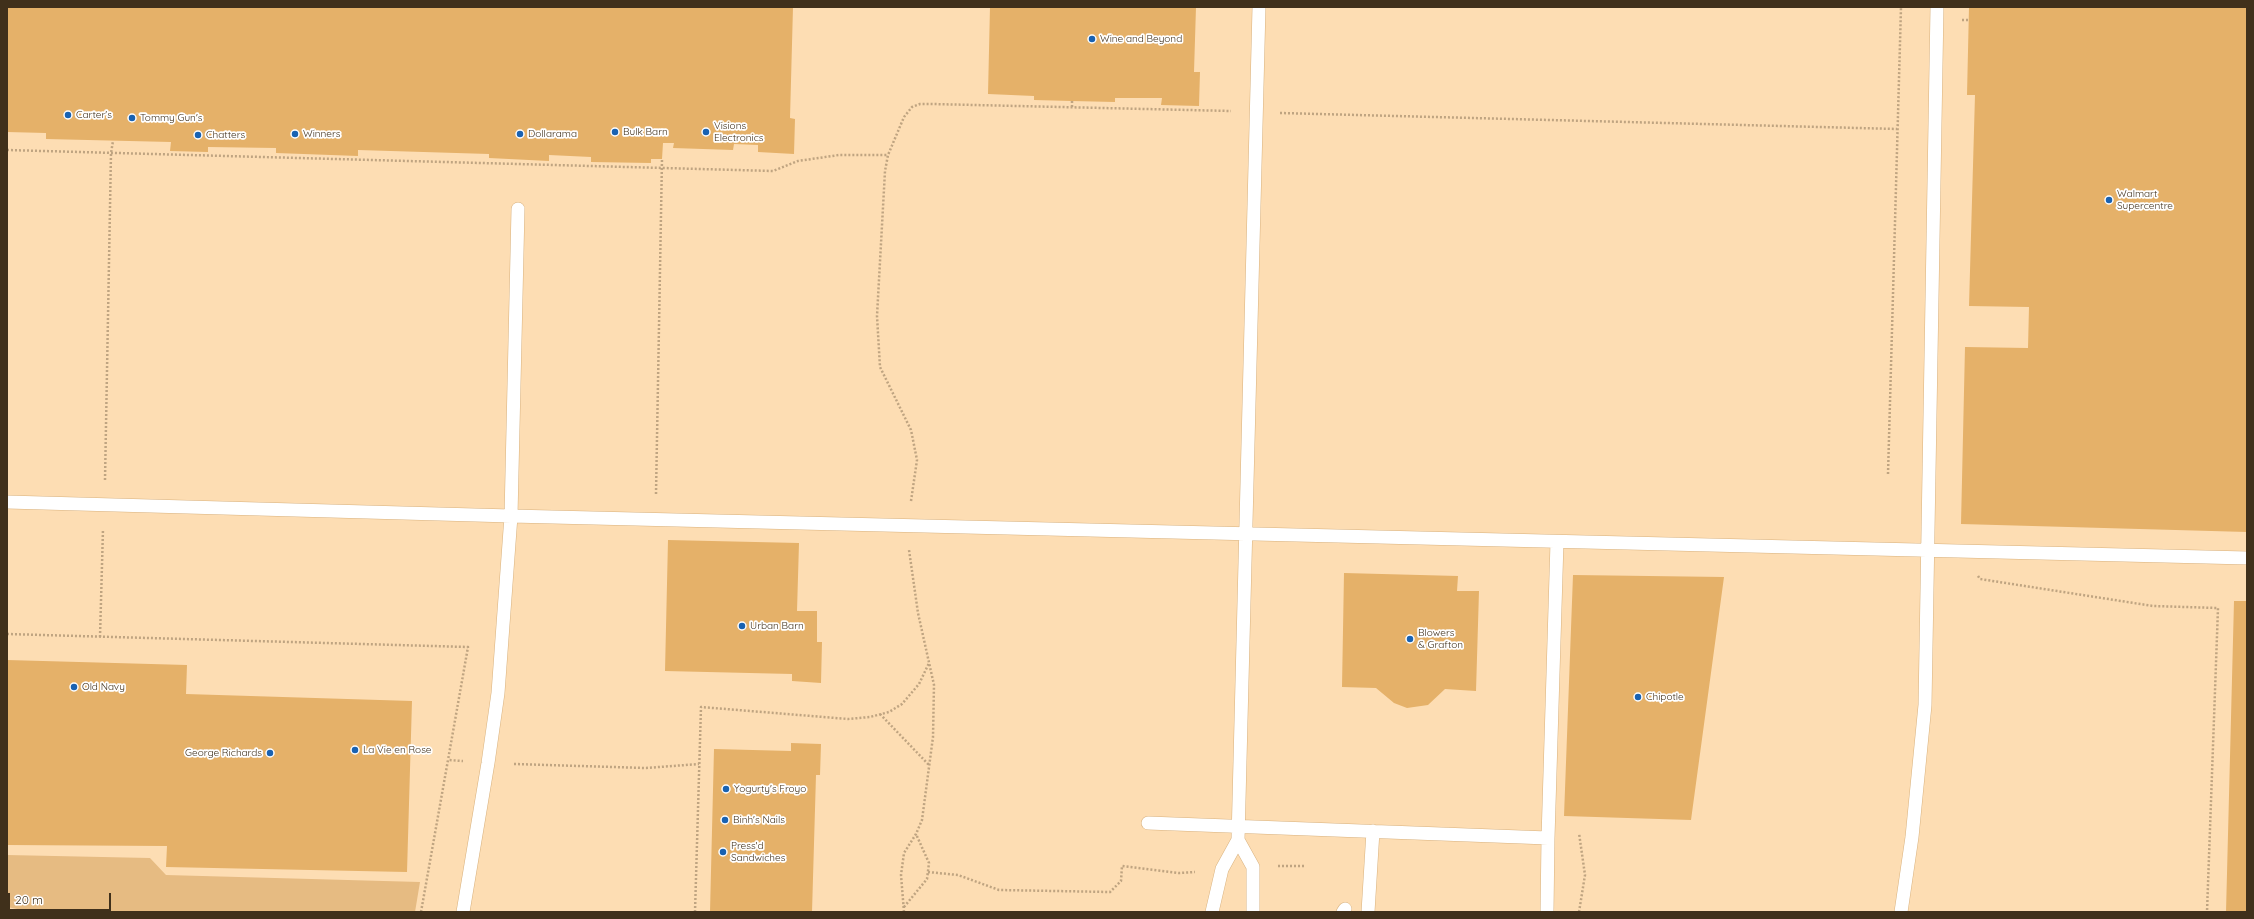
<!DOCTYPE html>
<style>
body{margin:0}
#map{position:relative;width:2254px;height:919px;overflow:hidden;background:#fdddb3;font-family:Quicksand,sans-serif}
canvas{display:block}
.frame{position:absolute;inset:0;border:8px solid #40301b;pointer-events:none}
.scale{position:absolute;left:8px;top:893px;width:103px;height:18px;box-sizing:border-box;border:2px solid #40301b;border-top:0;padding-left:5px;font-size:12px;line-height:14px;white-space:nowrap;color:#40301b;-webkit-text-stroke:3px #fff;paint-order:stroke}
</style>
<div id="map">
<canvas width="2254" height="919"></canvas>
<div class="frame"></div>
<div class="scale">20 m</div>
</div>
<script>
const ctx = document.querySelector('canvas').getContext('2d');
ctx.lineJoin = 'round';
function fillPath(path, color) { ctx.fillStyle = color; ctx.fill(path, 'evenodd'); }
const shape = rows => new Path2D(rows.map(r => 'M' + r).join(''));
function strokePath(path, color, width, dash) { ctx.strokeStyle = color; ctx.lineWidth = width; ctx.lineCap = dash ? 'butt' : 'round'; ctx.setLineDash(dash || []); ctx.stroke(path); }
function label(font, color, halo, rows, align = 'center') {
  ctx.font = font + ' Quicksand,sans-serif'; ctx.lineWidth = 3.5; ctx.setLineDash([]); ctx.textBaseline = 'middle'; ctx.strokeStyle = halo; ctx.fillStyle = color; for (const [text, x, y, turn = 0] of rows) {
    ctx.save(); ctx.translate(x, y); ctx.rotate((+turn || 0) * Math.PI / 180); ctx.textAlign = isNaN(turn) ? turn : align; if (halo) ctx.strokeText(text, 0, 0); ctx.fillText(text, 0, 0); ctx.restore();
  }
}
const green = shape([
 [7,855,150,858,166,875,420,882,415,912,33,912,7,907]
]);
const building = shape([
 [7,7,793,7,790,118,795,119,794,154,758,152,758,145,734,144,733,150,673,148,674,143,663,143,662,159,651,159,651,163,591,162,591,157,549,155,549,161,489,158,489,154,358,150,358,156,276,153,276,148,208,147,208,152,170,151,171,142,46,139,46,133,7,132],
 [990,7,1196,7,1194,72,1200,72,1199,106,1161,105,1162,98,1115,98,1115,102,1072,101,1034,100,1034,96,988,94],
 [1969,7,2247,7,2247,532,1961,524,1965,347,2028,348,2029,307,1969,306,1975,95,1967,95],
 [668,540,799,543,797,611,817,611,817,642,822,642,821,683,792,681,792,674,665,671],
 [1344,573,1458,576,1457,591,1479,591,1476,691,1445,689,1428,705,1407,708,1394,703,1376,688,1342,687],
 [1573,575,1724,577,1691,820,1564,816],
 [2234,601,2247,601,2247,912,2226,912],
 [7,660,187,665,186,694,412,701,407,872,166,867,167,846,7,845],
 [791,743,821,744,820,775,816,775,812,912,710,912,714,749,791,751]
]);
const path = shape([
 [1962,20,1969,20],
 [1072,107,1072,101],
 [1280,113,1897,129],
 [7,150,773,171,798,161,839,155,888,155],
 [1888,474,1901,7],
 [105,480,111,153,113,141],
 [656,494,662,159],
 [911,501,917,460,911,430,880,367,877,316,885,171,888,155,904,117,912,107,920,104,932,104,1231,111],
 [1978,576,1980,579,2153,606,2218,608,2207,912],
 [7,634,468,647,448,760],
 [100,637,103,529],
 [880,714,929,765],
 [514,764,646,768,699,764],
 [1278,866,1305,866],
 [928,872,958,875,999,890,1110,892,1121,881,1122,866,1179,873,1195,872],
 [904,907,927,879,929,863,916,834],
 [421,912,448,760,463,761],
 [695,912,701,707,848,719,870,717,889,712,902,704,919,684,929,663],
 [904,912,901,875,904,853,916,834,922,820,933,737,934,685,918,613,909,550],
 [1579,912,1585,875,1579,833]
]);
const service = shape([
 [7,502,511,516,2247,558],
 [1148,823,1548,838,1557,542],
 [1238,840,1253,867,1253,912],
 [463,912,488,763,498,693,511,516,518,209],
 [1212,912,1222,869,1238,840,1259,7],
 [1343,912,1345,909],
 [1368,912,1373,831],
 [1547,912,1548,838],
 [1901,912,1912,837,1925,705,1937,7]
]);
const markers = [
 [1092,39,4,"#1962b2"],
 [68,115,4,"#1962b2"],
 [132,118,4,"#1962b2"],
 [615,132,4,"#1962b2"],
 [706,132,4,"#1962b2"],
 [295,134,4,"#1962b2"],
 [520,134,4,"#1962b2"],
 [198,135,4,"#1962b2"],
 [2109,200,4,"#1962b2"],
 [742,626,4,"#1962b2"],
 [1410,639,4,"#1962b2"],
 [74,687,4,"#1962b2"],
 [1638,697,4,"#1962b2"],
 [355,750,4,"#1962b2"],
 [270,753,4,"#1962b2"],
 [726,789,4,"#1962b2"],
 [725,820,4,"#1962b2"],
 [723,852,4,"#1962b2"]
];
const poiNames = [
 ["Wine and Beyond",1100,39],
 ["Carter's",76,115],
 ["Tommy Gun's",140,118],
 ["Visions",714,126],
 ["Electronics",714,138],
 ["Bulk Barn",623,132],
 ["Winners",303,134],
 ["Dollarama",528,134],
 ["Chatters",206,135],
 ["Walmart",2117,194],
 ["Supercentre",2117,206],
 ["Urban Barn",750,626],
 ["Blowers",1418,633],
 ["& Grafton",1418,645],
 ["Old Navy",82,687],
 ["Chipotle",1646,697],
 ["La Vie en Rose",363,750],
 ["George Richards",262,753,"right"],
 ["Yogurty's Froyo",734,789],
 ["Binh's Nails",733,820],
 ["Press'd",731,846],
 ["Sandwiches",731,858]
];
fillPath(green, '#e6bb82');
fillPath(building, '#e5b169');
strokePath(service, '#d8b17d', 14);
strokePath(path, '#bfa481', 2.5, [2, 2]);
strokePath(service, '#fff', 13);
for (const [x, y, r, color] of markers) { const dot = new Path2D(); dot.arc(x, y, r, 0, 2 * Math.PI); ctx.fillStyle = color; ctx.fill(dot); strokePath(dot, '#fff', 1.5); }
label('10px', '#40301b', '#fff', poiNames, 'left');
</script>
